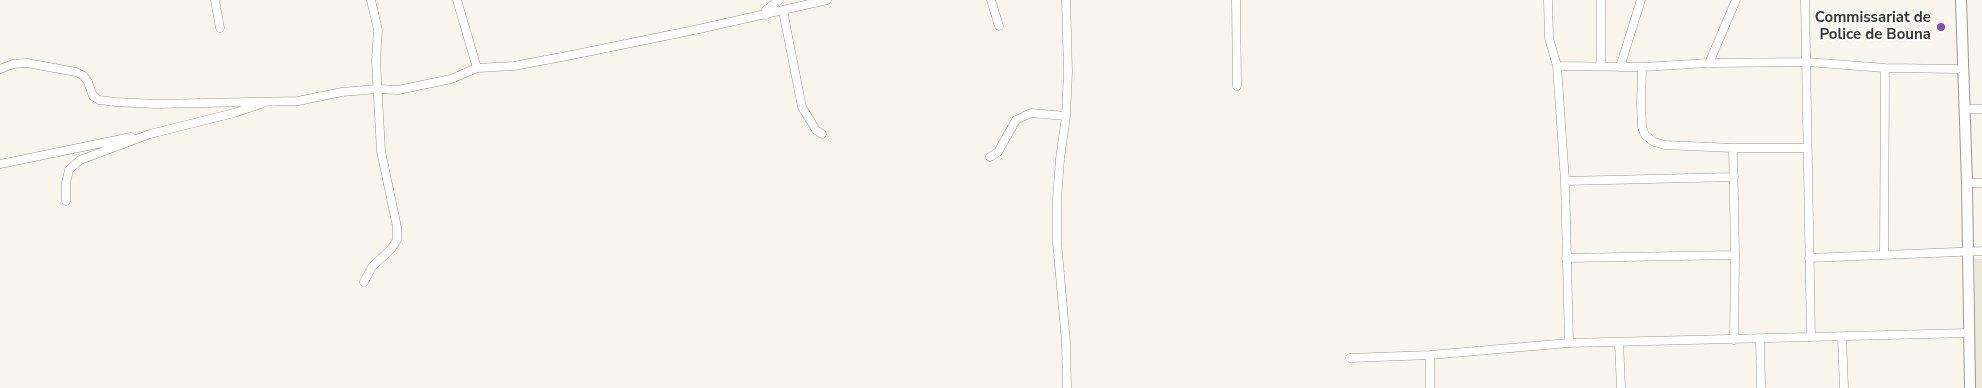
<!DOCTYPE html>
<style>
body{margin:0}
canvas{display:block;background:#f8f6ec}
</style>
<canvas width="1982" height="388"></canvas>
<script>
const ctx = document.querySelector('canvas').getContext('2d');
ctx.lineJoin = 'round';
function fillPath(path, color) { ctx.fillStyle = color; ctx.fill(path, 'evenodd'); }
const shape = rows => new Path2D(rows.map(r => 'M' + r).join(''));
function strokePath(path, color, width, dash) { ctx.strokeStyle = color; ctx.lineWidth = width; ctx.lineCap = dash ? 'butt' : 'round'; ctx.setLineDash(dash || []); ctx.stroke(path); }
function label(font, color, halo, rows, align = 'center') {
  ctx.font = font + ' "Nunito Sans",sans-serif'; ctx.lineWidth = 4; ctx.setLineDash([]); ctx.textBaseline = 'middle'; ctx.strokeStyle = halo; ctx.fillStyle = color; for (const [text, x, y, turn = 0] of rows) {
    ctx.save(); ctx.translate(x, y); ctx.rotate((+turn || 0) * Math.PI / 180); ctx.textAlign = isNaN(turn) ? turn : align; if (halo) ctx.strokeText(text, 0, 0); ctx.fillText(text, 0, 0); ctx.restore();
  }
}
const built = shape([
 [1975,259,1982,259,1982,388,1975,388]
]);
const minor = shape([
 [215,0,220,28],
 [457,0,477,68],
 [991,0,999,26],
 [1066,0,1068,71,1066,116,1060,159,1057,199,1057,242,1066,342,1067,388],
 [1236,0,1237,86],
 [1548,0,1549,38,1557,66,1565,181,1569,343,1968,333],
 [1805,0,1811,337],
 [783,11,802,107,816,130,822,134],
 [766,15,766,10,779,0],
 [1709,63,1736,0],
 [1557,66,1642,67,1709,63,1807,62,1885,68,1963,69],
 [1601,66,1601,0],
 [1620,67,1641,0],
 [1642,67,1641,104,1642,127,1645,135,1654,142,1665,145,1733,148,1807,148],
 [0,69,13,64,27,63,76,72,84,76,88,82,93,96,99,100,115,102,155,104,298,101,342,92,377,89,398,90,451,79,477,68,514,66,572,55,699,29,827,0],
 [1965,109,1982,109],
 [1733,148,1735,255,1734,340],
 [990,157,998,152,1016,120,1031,113,1066,116],
 [0,164,131,137],
 [1565,181,1734,177],
 [1967,183,1982,183],
 [66,201,66,183,69,170,80,160,150,134,234,113,261,104],
 [1884,254,1885,68],
 [1566,258,1735,255],
 [1809,258,1982,251],
 [364,282,372,267,391,249,397,240,397,227,381,151,376,61,378,30,371,0],
 [1842,337,1844,388],
 [1760,339,1761,388],
 [1619,342,1621,388],
 [1430,355,1430,388],
 [1350,358,1430,355,1569,343]
]);
const major = shape([
 [1961,0,1967,183,1970,388]
]);
const markers = [
 [1941,27,5,"#8949bf"]
];
const poiNames = [
 ["Commissariat de",1931,18],
 ["Police de Bouna",1931,35]
];
fillPath(built, '#ede9d7');
strokePath(minor, '#9b9990', 9);
strokePath(major, '#9b9990', 12);
strokePath(minor, '#fff', 8);
strokePath(major, '#fff', 10);
for (const [x, y, r, color] of markers) { const dot = new Path2D(); dot.arc(x, y, r, 0, 2 * Math.PI); ctx.fillStyle = color; ctx.fill(dot); strokePath(dot, '#fff', 2); }
label('bold 15px', '#373733', '#fff', poiNames, 'right');
</script>
